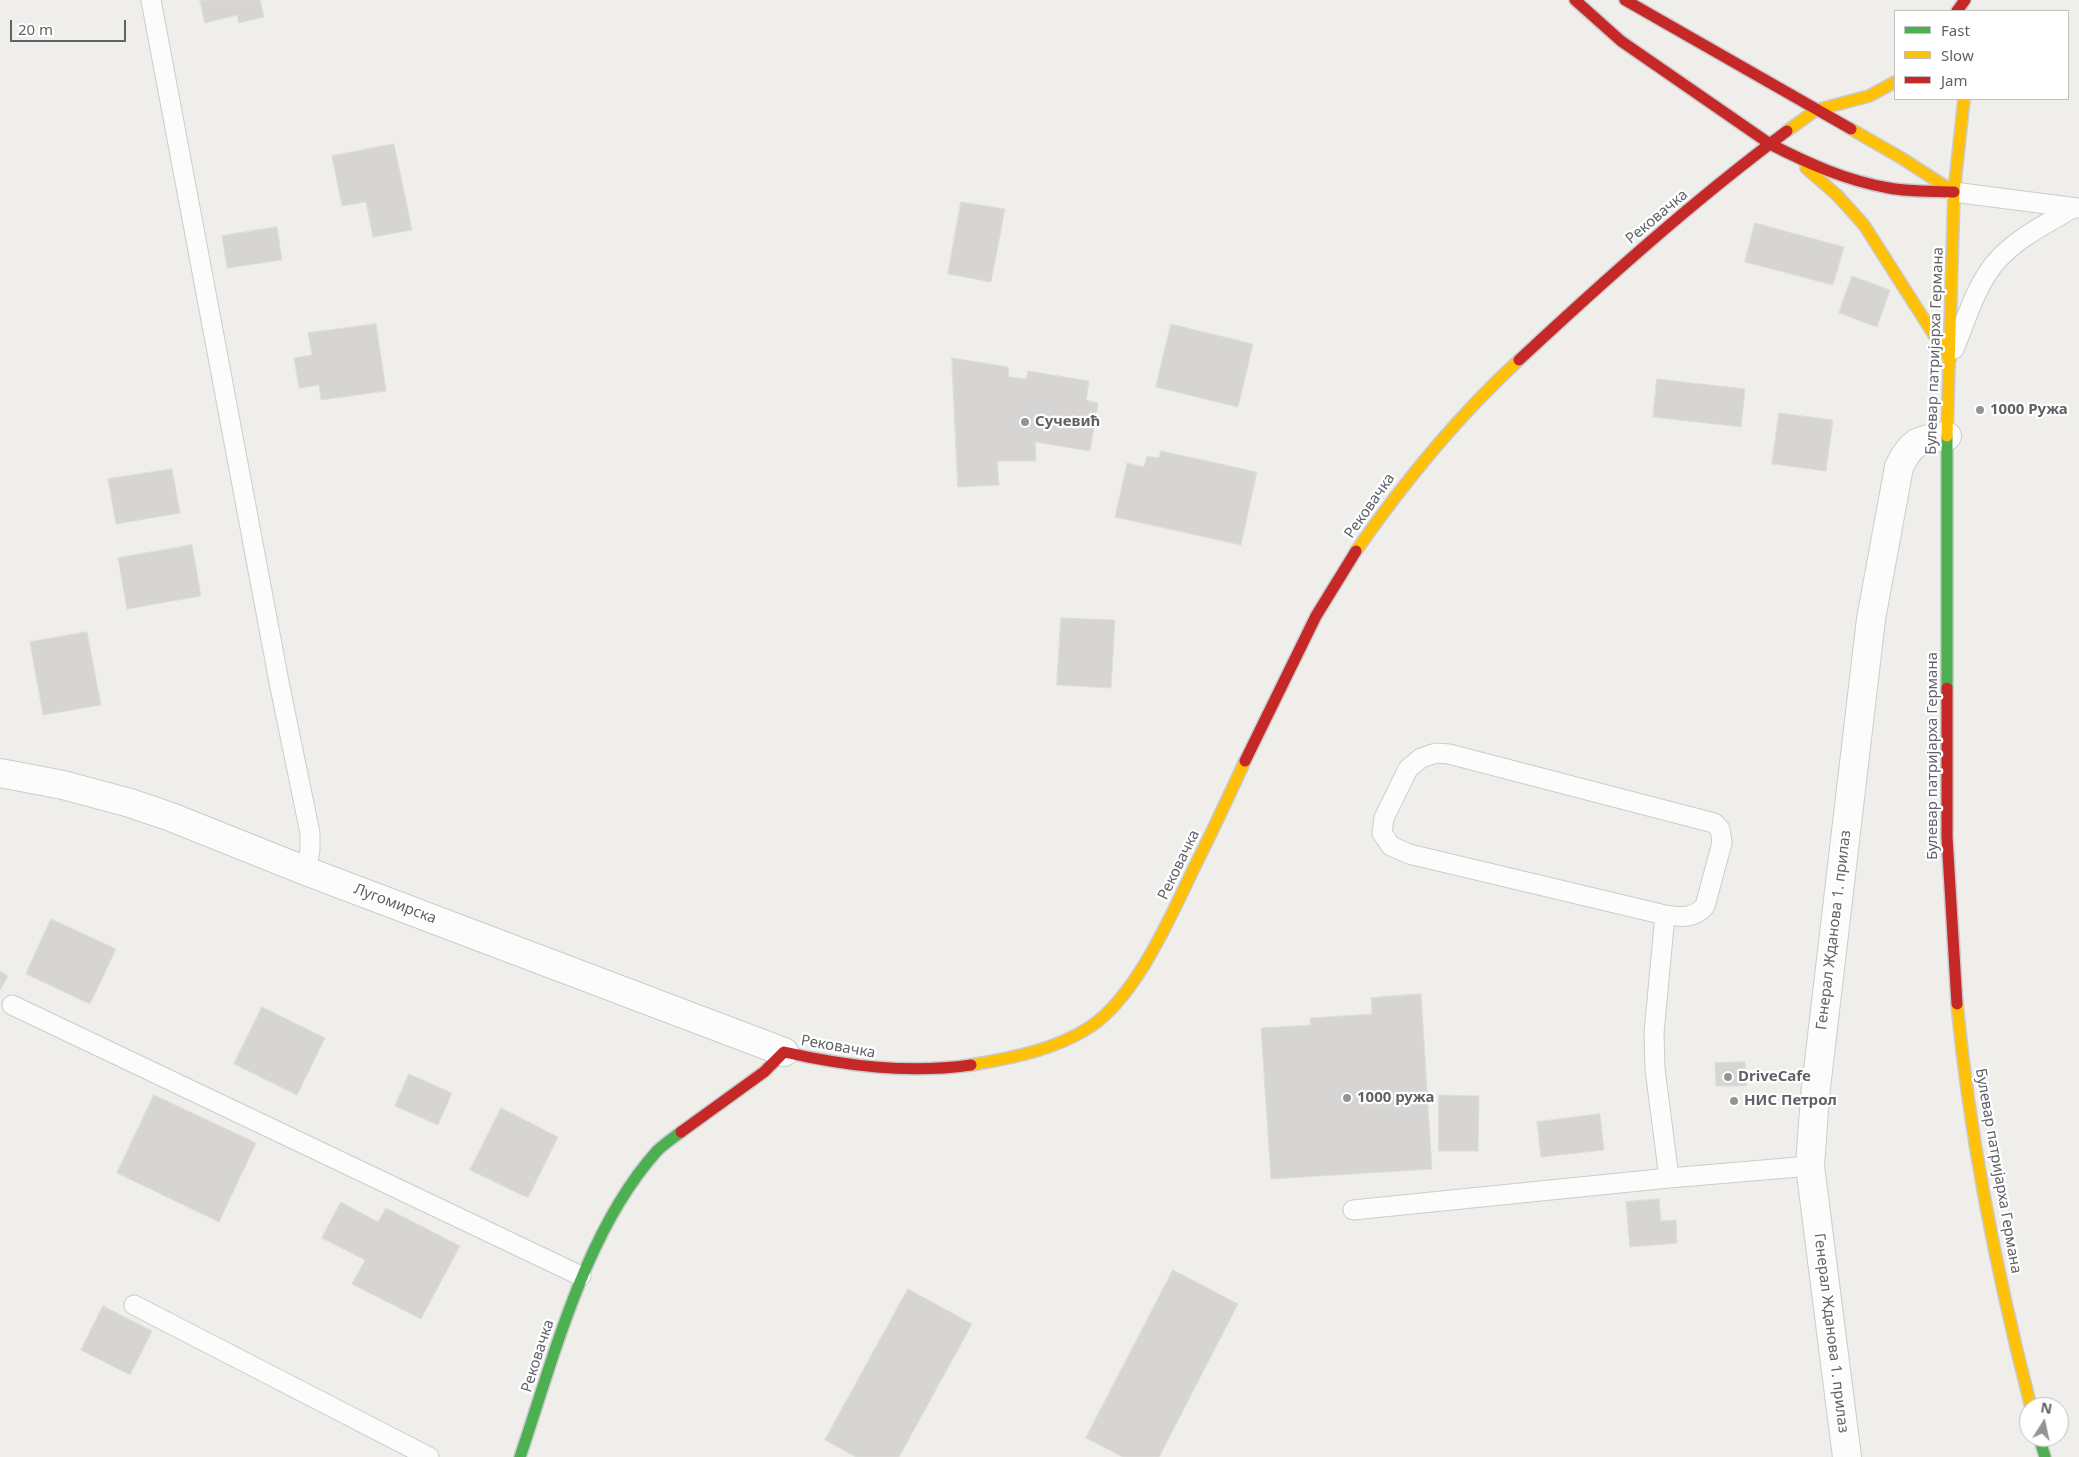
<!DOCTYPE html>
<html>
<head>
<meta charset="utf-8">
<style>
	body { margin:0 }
	#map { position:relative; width:2079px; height:1457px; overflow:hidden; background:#efeeea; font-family:"Noto Sans",sans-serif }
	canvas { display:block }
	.legend { position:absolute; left:1894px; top:10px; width:175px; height:90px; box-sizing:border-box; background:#fff; border:1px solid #bfc1c3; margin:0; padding:6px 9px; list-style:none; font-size:15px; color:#5f6368 }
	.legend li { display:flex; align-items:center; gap:10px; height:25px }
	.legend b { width:25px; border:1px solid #bfc1c3 }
	.north { position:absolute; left:2019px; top:1397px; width:50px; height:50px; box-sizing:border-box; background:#fff; border:1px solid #bfc1c3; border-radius:50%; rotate:10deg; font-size:14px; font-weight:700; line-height:20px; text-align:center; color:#5f6368 }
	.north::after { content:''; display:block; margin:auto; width:18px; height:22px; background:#919496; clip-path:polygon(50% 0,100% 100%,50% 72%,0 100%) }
	.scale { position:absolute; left:10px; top:20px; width:116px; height:22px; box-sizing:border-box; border:2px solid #5f6368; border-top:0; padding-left:6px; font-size:15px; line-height:18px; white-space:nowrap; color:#5f6368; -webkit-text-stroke:4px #fff; paint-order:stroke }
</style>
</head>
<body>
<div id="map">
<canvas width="2079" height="1457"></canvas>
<ul class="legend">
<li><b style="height:6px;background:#4caf50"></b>Fast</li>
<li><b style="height:6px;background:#ffc107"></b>Slow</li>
<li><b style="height:6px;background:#c62828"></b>Jam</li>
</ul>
<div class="north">N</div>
<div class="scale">20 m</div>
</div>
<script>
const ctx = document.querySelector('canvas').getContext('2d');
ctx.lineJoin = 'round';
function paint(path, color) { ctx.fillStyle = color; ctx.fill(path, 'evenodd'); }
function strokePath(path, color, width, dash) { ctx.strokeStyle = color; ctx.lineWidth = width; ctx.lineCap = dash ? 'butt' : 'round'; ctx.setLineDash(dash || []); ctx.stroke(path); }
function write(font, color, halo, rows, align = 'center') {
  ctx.font = font + ' "Noto Sans",sans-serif'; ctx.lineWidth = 4.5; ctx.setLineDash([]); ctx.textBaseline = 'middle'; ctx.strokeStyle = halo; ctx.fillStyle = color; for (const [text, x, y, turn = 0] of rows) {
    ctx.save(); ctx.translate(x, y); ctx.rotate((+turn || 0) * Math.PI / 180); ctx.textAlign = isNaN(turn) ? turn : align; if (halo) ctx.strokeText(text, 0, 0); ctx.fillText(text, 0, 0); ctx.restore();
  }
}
const building = new Path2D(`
	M200 0H260L264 17 239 23 237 15 205 23Z
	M394 144 412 230 373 237 366 202 342 206 332 156Z
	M961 202 1005 209 991 282 948 274Z
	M1755 223 1844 247 1833 285 1745 262Z
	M277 227 282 260 227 268 222 236Z
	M1852 276 1890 290 1877 327 1839 313Z
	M376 324 386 391 321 400 319 385 299 388 294 358 312 355 308 333Z
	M1171 324 1253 344 1238 407 1156 387Z
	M952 358 1008 367 1009 377 1026 379 1028 371 1089 381 1086 400 1098 403 1090 451 1035 442 1036 461H997L999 485 958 487Z
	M1657 379 1745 389 1741 427 1653 417Z
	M1779 413 1833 420 1826 471 1772 464Z
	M1161 451 1257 472 1241 545 1115 517 1127 463 1144 467 1147 456 1159 458Z
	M172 469 180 513 116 524 108 479Z
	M192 545 201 596 127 609 118 558Z
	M1061 618 1115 620 1111 688 1057 685Z
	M87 632 101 705 43 715 30 642Z
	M51 919 116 949 90 1004 26 974Z
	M0 971 8 976 0 990Z
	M1421 994 1432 1169 1271 1179 1261 1028 1311 1025 1310 1018 1372 1014 1371 998Z
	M262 1007 325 1038 297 1095 234 1064Z
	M1745 1062 1746 1086H1716L1715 1063Z
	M409 1074 452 1093 438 1125 395 1106Z
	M154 1095 256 1143 219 1222 117 1173Z
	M1439 1095 1479 1096 1478 1151H1439Z
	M501 1108 558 1137 528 1198 470 1170Z
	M1600 1114 1604 1150 1541 1157 1537 1122Z
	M1659 1199 1661 1221 1676 1220 1677 1243 1630 1247 1626 1202Z
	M341 1202 378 1222 386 1208 460 1246 421 1319 352 1284 365 1260 322 1238Z
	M1173 1270 1238 1304 1159 1457H1123L1086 1438Z
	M908 1289 972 1324 899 1457H856L825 1440Z
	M103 1306 152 1331 130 1375 81 1350Z`);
paint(building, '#d6d5d3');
strokePath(building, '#deddd9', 1);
const lane = new Path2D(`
	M151 0 280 687 310 833V850L306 871
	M1954 192 2077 208
	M1954 349C1966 321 1975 287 1995 263 2015 239 2046 224 2073 208
	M1436 753 1449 754 1714 823 1720 829 1722 843 1705 906C1694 919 1680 917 1665 915L1409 854 1391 846 1382 833 1384 818 1408 769 1421 758Z
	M1665 915 1654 1033 1655 1069 1669 1178
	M12 1005 581 1276
	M1353 1210 1669 1178 1810 1166
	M134 1305 429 1457`);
const street = new Path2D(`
	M0 773 63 785 130 803 171 817 306 871 784 1052
	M1847 1457 1810 1166 1815 1096 1871 619 1899 467C1912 440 1919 440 1947 436`);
const fast = new Path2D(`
	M1947 688V436
	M2039 1437 2045 1457
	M520 1457C554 1357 585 1231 657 1151 664 1144 673 1138 681 1132`);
const slow = new Path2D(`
	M1851 129 1903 159 1954 192
	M1787 131 1816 110 1869 96 1895 82
	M1806 168 1837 195 1864 225 1950 360
	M1947 436 1954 192 1964 99
	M1356 551C1404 482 1457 417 1519 360
	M1957 1004C1970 1140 1997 1275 2031 1407
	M971 1065C1011 1058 1055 1050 1090 1027 1136 996 1169 920 1193 870 1211 834 1228 798 1245 761`);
const jam = new Path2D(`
	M1575 0 1621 41 1770 144C1807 163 1847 181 1889 188 1910 192 1932 191 1954 192
	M1625 0 1851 129
	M1957 11 1965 0
	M1519 360C1605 280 1693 201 1787 131
	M1947 688V837L1957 1004
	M1245 761 1316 616 1356 551
	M681 1132 764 1072 784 1052C846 1066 908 1074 971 1065`);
strokePath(lane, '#cbcccc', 21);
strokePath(street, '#cbcccc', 30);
strokePath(fast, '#cacacb', 14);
strokePath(slow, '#cacacb', 14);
strokePath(jam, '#cacacb', 14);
strokePath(lane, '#fdfcfc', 19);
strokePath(street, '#fdfcfc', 28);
strokePath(fast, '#4caf50', 11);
strokePath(slow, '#ffc107', 11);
strokePath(jam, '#c62828', 11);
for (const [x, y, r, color] of [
	[1980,410,5,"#919496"],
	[1025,422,5,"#919496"],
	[1728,1077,5,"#919496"],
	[1347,1098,5,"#919496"],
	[1734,1101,5,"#919496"]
]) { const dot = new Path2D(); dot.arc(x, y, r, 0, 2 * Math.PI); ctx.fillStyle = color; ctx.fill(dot); strokePath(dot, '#fff', 2); }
write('15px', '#5f6368', '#fff', [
	["Рековачка",1657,217,-40],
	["Булевар патријарха Германа",1935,351,-88],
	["Рековачка",1370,506,-55],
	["Булевар патријарха Германа",1933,756,-90],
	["Рековачка",1179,865,-64],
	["Лугомирска",395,904,21],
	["Генерал Жданова 1. прилаз",1834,930,-83],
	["Рековачка",838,1047,10],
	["Булевар патријарха Германа",1998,1171,80],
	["Генерал Жданова 1. прилаз",1831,1333,83],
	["Рековачка",538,1356,-72]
]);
write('bold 15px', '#5f6368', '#fff', [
	["1000 Ружа",1990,410],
	["Сучевић",1035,422],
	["DriveCafe",1738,1077],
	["1000 ружа",1357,1098],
	["НИС Петрол",1744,1101]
], 'left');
</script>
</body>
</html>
